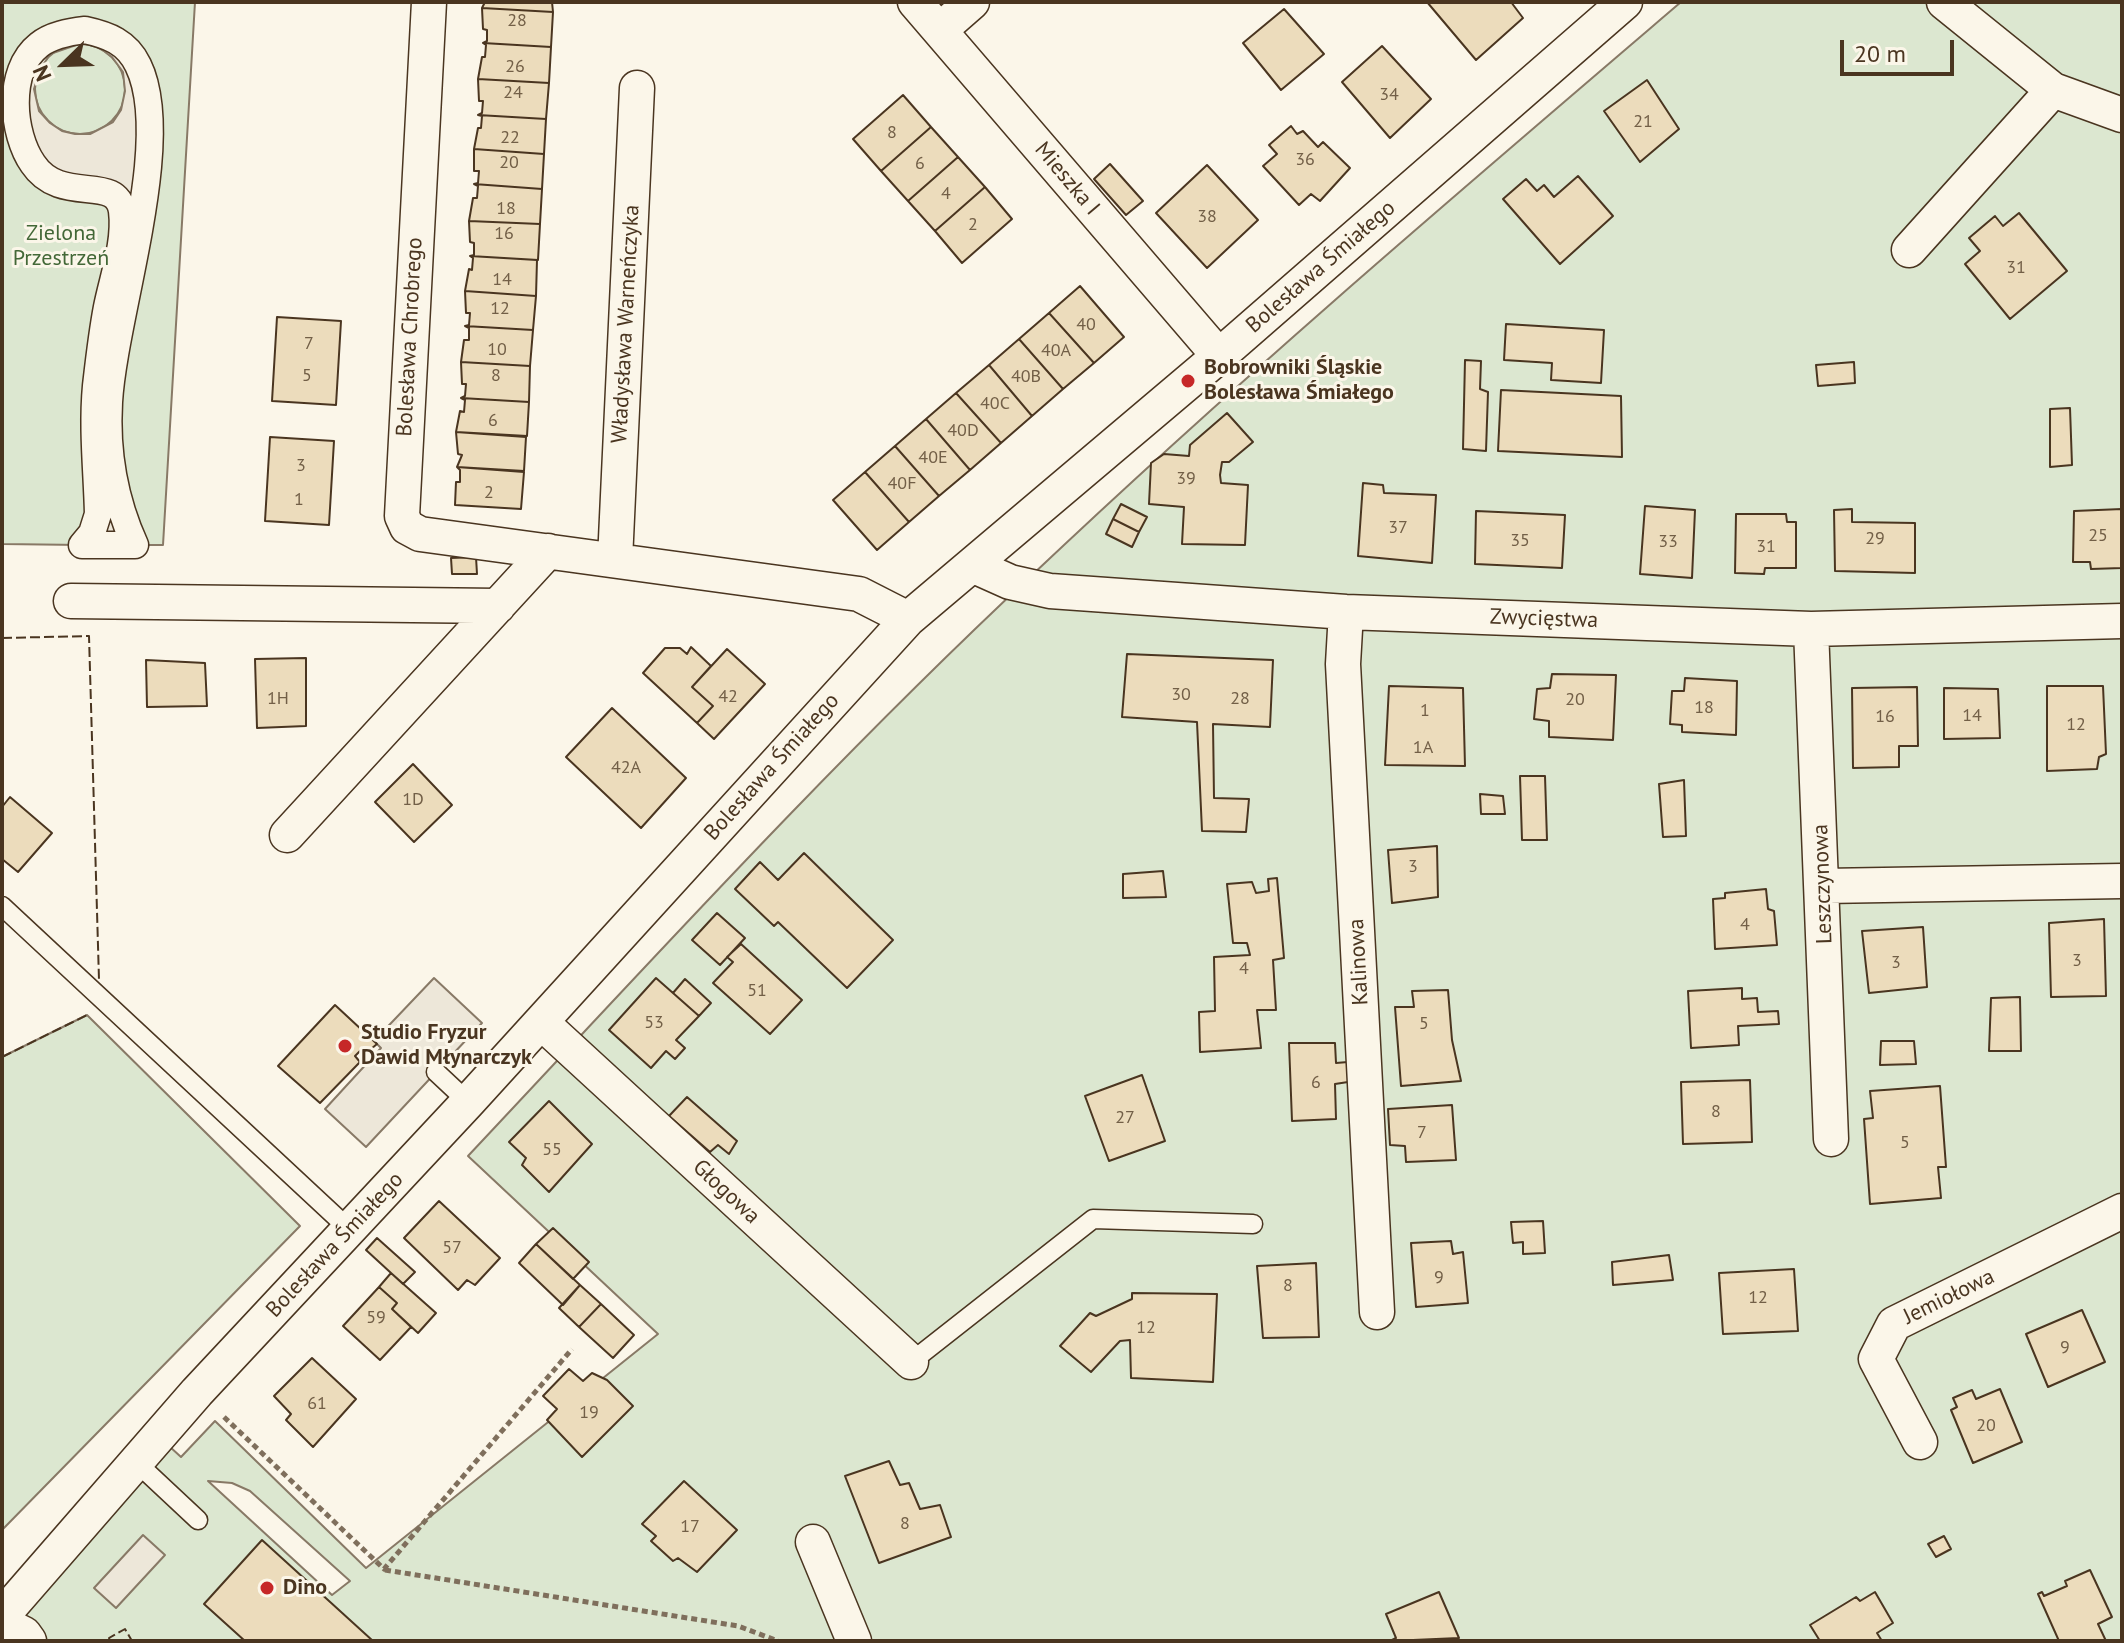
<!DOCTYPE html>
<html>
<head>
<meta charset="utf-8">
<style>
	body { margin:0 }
	#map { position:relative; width:2124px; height:1643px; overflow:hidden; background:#fbf6e9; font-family:"PT Sans",sans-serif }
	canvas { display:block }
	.frame { position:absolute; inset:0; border:4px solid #4a3520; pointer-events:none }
	.north { position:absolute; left:24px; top:24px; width:80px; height:80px; -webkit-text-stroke:6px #fbf6e9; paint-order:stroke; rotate:247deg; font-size:22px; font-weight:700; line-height:32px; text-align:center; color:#4a3520 }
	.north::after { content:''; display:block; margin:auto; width:28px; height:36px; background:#4a3520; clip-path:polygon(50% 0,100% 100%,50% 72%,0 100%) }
	.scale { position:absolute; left:1840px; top:40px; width:114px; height:36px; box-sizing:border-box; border:4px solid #4a3520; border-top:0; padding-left:10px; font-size:24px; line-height:28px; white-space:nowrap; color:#4a3520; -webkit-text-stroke:6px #fbf6e9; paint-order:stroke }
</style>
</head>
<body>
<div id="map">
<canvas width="2124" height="1643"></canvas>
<div class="frame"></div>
<div class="north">N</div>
<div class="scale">20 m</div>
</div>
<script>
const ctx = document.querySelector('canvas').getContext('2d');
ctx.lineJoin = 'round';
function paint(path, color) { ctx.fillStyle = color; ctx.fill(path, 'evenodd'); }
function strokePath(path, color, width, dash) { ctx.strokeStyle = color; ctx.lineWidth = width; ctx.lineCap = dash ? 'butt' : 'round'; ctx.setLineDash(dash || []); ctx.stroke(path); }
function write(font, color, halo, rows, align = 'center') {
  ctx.font = font + ' "PT Sans",sans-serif'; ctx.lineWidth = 6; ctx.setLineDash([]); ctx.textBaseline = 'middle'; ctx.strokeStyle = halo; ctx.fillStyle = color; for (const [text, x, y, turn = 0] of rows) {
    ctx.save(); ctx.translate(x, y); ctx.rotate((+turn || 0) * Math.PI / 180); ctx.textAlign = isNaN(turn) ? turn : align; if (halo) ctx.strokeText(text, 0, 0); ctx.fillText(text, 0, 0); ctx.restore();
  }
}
const green = new Path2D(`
	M2 2H195L163 545H135L118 505 129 52 62 34 16 92 120 203 82 545 2 544Z
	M1681 2H2122V1641H2L146 1425 181 1457 215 1421 366 1568 658 1334 468 1156C653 959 834 760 1031 576 1241 377 1461 190 1681 2ZM208 1481 232 1483 250 1491 350 1581 332 1595Z
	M35 89a45 45 0 1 1 90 0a45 45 0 1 1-90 0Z
	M87 1015 300 1226 2 1530V1057Z`);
paint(green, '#dce7d0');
strokePath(green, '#887966', 2);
const parking = new Path2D(`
	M101 34 145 91 109 403 135 545H82L122 212 32 163 20 77 32 53ZM82 43 97 46 112 57 123 72 125 91 121 110 113 122 90 134H75L62 131 50 123 39 111 34 89 40 70 50 54Z
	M434 978 482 1023 366 1147 325 1109 381 1048 374 1041Z
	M143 1535 165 1555 116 1608 94 1588Z`);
paint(parking, '#ede7d9');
strokePath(parking, '#887966', 2);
const building = new Path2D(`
	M485 2H552L553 12 482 8Z
	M1427 2H1511L1523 18 1476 60Z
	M482 8 553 12 551 47 483 43 487 41V30L483 29Z
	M1284 9 1324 54 1281 90 1243 43Z
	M483 43 551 47 549 83 478 79 482 57H485L486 45Z
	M1382 46 1431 99 1390 138 1342 82Z
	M478 79 549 83 546 119 478 115 482 113 483 101H479Z
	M1647 80 1679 129 1640 162 1604 111Z
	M903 95 931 127 881 171 853 139Z
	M478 115 546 119 544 154 474 149 478 128H481L482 116Z
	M1291 126 1297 134 1303 131 1318 147 1323 142 1350 168 1320 201 1311 194 1299 205 1263 166 1277 154 1269 145Z
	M931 127 958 157 908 201 881 171Z
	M474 149 544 154 542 189 474 184 478 183 479 171H474Z
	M958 157 985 187 935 231 908 201Z
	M1110 164 1143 201 1126 215 1094 179Z
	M1207 165 1258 220 1207 268 1156 213Z
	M1578 176 1613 216 1560 264 1503 199 1526 179 1537 191 1544 185 1554 197Z
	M474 184 542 189 540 224 469 221 473 198H477L478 186Z
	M985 187 1012 219 962 263 935 231Z
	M2019 213 2067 271 2010 319 1965 264 1980 251 1969 238 1995 216 2003 226Z
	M469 221 540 224 538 260 470 256 474 255V243L470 242Z
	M470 256 537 260 536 296 465 291 469 269 472 270 473 258Z
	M1080 286 1124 337 1094 363 1049 313Z
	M465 291 536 296 533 330 465 326 469 325 470 313H466Z
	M1049 313 1094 363 1063 389 1019 339Z
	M277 317 341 321 336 405 272 401Z
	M1506 324 1604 330 1601 383 1551 380 1552 363 1504 360Z
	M465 326 533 330 530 366 461 362 464 340H469V328Z
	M1019 339 1063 389 1032 416 989 365Z
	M1465 360 1481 361 1480 389 1488 392 1486 451 1463 449Z
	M461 362 530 366 529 402 461 398 465 396 466 384H462Z
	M1854 362 1855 383 1818 386 1816 365Z
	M989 365 1032 416 1001 443 956 393Z
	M1501 390 1621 396 1622 457 1498 451Z
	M956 393 1001 443 970 470 926 419Z
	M461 398 529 402 527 436 456 432 460 411 464 412 465 400Z
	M2070 408 2072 465 2050 467V409Z
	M1227 413 1253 442 1229 462H1222L1220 475 1221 483 1248 485 1245 545 1182 544 1184 507 1149 504 1151 463 1164 454 1189 456 1190 445Z
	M926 419 970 470 939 496 895 446Z
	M456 432 526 437 524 471 457 467 462 455 458 454Z
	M270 437 334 441 329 525 265 521Z
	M895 446 939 496 909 522 865 472Z
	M457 467 524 472 521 509 455 505 456 482H460V470Z
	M865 472 909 522 877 550 833 500Z
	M1363 483 1383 485 1384 493 1436 495 1432 563 1358 556Z
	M1121 504 1147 517 1139 532 1113 519Z
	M1645 506 1695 510 1692 578 1640 574Z
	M1852 509V522L1915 523V573L1835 571 1834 510Z
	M2122 509V568L2091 569 2090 562H2073L2074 511Z
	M1476 511 1565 515 1562 568 1475 564Z
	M1736 514H1786L1787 522H1796V568H1765L1764 574 1735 573Z
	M1113 519 1139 532 1132 547 1106 534Z
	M476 557 477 574H452L451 558Z
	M691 647 711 666 692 687 713 706 697 723 643 673 665 648H680L687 654Z
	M727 649 765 684 714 739 697 723 713 706 692 687Z
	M1127 654 1273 660 1270 727 1213 724 1214 798 1249 799 1246 832 1202 831 1197 722 1122 717Z
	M306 658V726L257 728 255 659Z
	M146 660 205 663 207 706 147 707Z
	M1552 674 1616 675 1613 740 1549 737V721L1534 719 1537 689 1550 688Z
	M1685 678 1737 681 1736 735 1682 732V725L1670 724 1672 691H1684Z
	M1389 686 1463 688 1465 766 1385 765Z
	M2047 686H2103L2106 754 2099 757 2097 769 2047 771Z
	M1917 687 1918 746H1899V767L1853 768 1852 688Z
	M1944 688 1998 689 2000 738 1944 739Z
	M612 708 686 778 641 828 566 757Z
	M413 764 452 805 414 842 375 802Z
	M1520 776H1545L1547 840H1522Z
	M1684 780 1686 836 1663 837 1659 784Z
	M1480 794 1503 796 1505 814H1481Z
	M10 797 52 833 18 872 2 859V807Z
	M1437 846 1438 897 1392 903 1388 850Z
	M804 853 893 940 847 988 778 922 774 926 735 889 760 862 778 880Z
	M1163 871 1166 897 1123 898V874Z
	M1277 878 1284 958 1273 960 1276 1010H1257L1261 1048 1200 1052 1199 1012 1215 1011 1214 957 1250 955 1247 943H1233L1227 884 1252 882 1256 893 1269 891 1268 879Z
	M1766 889 1768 909 1774 911 1777 945 1715 949 1713 899 1725 898V893Z
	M717 913 745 938 720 965 692 940Z
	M2104 919 2106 996 2051 997 2049 923Z
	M1923 927 1927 987 1869 993 1862 931Z
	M741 944 802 1000 770 1034 713 983 733 962 727 957Z
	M656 978 699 1016 676 1040 685 1048 675 1059 666 1051 651 1068 609 1030Z
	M685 979 711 1003 699 1016 673 993Z
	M1742 988V999L1757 998 1758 1012 1778 1011 1779 1024 1738 1026 1739 1045 1691 1048 1688 991Z
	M1448 990 1452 1040 1461 1081 1401 1086 1395 1007H1414L1412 991Z
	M2020 997 2021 1051H1989L1991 998Z
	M335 1005 377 1044 365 1054 361 1050 355 1056 360 1062 320 1103 278 1066Z
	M1881 1041H1914L1916 1064 1880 1065Z
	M1289 1043H1335L1336 1063 1348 1062V1082L1335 1084 1336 1119 1292 1121Z
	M1142 1075 1165 1141 1109 1161 1085 1096Z
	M1750 1080 1752 1142 1683 1144 1681 1082Z
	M1940 1086 1946 1167H1938L1941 1198 1870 1204 1864 1119 1873 1118 1870 1091Z
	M687 1097 737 1141 729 1154 718 1145 710 1152 669 1116Z
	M549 1101 592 1144 549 1192 522 1165 526 1158 509 1142Z
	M1452 1105 1456 1160 1406 1162 1405 1146 1390 1145 1388 1109Z
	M439 1201 500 1258 475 1285 467 1280 458 1290 404 1238Z
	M1543 1221 1545 1253 1523 1254V1242L1513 1243 1511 1222Z
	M553 1228 589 1262 573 1279 536 1244Z
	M377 1238 415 1272 403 1284 366 1250Z
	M1451 1241 1453 1254 1463 1252 1468 1303 1416 1307 1411 1243Z
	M536 1244 580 1285 563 1305 519 1263Z
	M1669 1255 1673 1280 1613 1285 1612 1262Z
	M1316 1263 1319 1337 1263 1338 1257 1266Z
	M1794 1269 1798 1331 1723 1334 1719 1273Z
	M391 1273 436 1313 418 1333 392 1309 397 1303 379 1287Z
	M580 1285 601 1304 579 1327 559 1308Z
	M379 1287 397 1303 392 1309 411 1327 380 1360 343 1326Z
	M1132 1293 1217 1294 1213 1382 1131 1378 1130 1340 1120 1341 1091 1372 1060 1346 1090 1313 1096 1316 1132 1299Z
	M601 1304 634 1335 613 1358 579 1327Z
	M2082 1310 2105 1362 2048 1387 2026 1334Z
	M312 1358 356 1399 313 1447 286 1420 291 1414 274 1396Z
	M569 1369 583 1381 592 1373 607 1380 633 1406 582 1457 547 1420 557 1409 543 1396Z
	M2000 1389 2022 1442 1973 1463 1951 1410 1957 1407 1953 1398 1972 1390 1976 1399Z
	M889 1461 900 1485 909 1483 920 1509 940 1505 951 1537 879 1563 845 1476Z
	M684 1481 737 1530 697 1572 678 1558 673 1561 651 1541 656 1536 642 1524Z
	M1944 1536 1951 1549 1936 1557 1928 1544Z
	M262 1540 373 1641H245L204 1604Z
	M2090 1570 2112 1617 2098 1624 2106 1641H2059L2038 1594 2042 1592 2044 1596 2067 1586 2065 1581Z
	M1439 1592 1459 1638 1390 1641 1396 1638 1386 1614Z
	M1875 1592 1893 1623 1877 1633 1882 1641H1820L1810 1625 1856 1597 1860 1601Z`);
paint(building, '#ecdcbc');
strokePath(building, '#4a3520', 2);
const service = new Path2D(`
	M2 906 350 1230
	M436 1072 468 1102
	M911 1362 1093 1219 1253 1224
	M136 1462 198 1520`);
const pedestrian = new Path2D(`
	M85 30C108 35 127 42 138 65 175 140 114 315 109 402 106 453 114 499 135 545H82L92 533 98 514C97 472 92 429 96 386 99 360 102 333 107 307 113 277 126 242 122 211 117 173 61 206 33 164 12 134 6 71 39 45 51 35 69 32 85 30Z`);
const minor = new Path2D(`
	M429 2 402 516 407 527 420 534 859 594 908 619
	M915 2 1219 356
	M1944 2 2053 90 2122 115
	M940 30 972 2
	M1909 250 2053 90
	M615 560 637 88
	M972 565 1010 582 1050 591 1346 612 1811 629 2122 621
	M71 601 498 606
	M1346 612 1343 664 1377 1312
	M1811 629 1831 1139
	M287 835 548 551
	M1824 886 2122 881
	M541 1022 911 1362
	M1920 1442 1876 1359 1894 1324 2122 1211
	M813 1542 854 1641
	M2 1616 197 1392 468 1102 908 619 1219 356 1625 2
	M2 1623 24 1634 29 1641`);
strokePath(service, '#4a3520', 21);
strokePath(pedestrian, '#4a3520', 29);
strokePath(minor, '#4a3520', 37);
strokePath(new Path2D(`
	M224 1417 384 1569 572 1349
	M385 1570 738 1626 778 1641`), '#7f6f5c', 5, [6, 4]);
strokePath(service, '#fbf6e9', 18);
strokePath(pedestrian, '#fbf6e9', 26);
strokePath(minor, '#fbf6e9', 34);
strokePath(new Path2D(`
	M2 638 89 636 99 980
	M2 1057 87 1015
	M110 1641 109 1638 125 1629 132 1641`), '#4a3520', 2, [10, 4]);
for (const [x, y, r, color] of [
	[1188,381,8,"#c62828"],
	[345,1046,8,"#c62828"],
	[267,1588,8,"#c62828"]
]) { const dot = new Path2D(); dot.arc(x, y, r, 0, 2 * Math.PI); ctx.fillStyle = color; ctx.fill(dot); strokePath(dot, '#fbf6e9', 3); }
write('18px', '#725f47', null, [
	["28",517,21],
	["26",515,67],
	["24",513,93],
	["34",1389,95],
	["21",1643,122],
	["8",892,133],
	["22",510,138],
	["36",1305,160],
	["20",509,163],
	["6",920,164],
	["4",946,194],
	["18",506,209],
	["38",1207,217],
	["2",973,225],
	["16",504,234],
	["31",2016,268],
	["14",502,280],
	["12",500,309],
	["40",1086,325],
	["7",309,344],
	["10",497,350],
	["40A",1056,351],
	["5",307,376],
	["8",496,376],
	["40B",1026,377],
	["40C",995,404],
	["6",493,421],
	["40D",963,431],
	["40E",933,458],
	["3",301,466],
	["39",1186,479],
	["40F",902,484],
	["2",489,493],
	["1",299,500],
	["37",1398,528],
	["25",2098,536],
	["29",1875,539],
	["35",1520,541],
	["33",1668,542],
	["31",1766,547],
	["30",1181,695],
	["42",728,697],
	["1H",278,699],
	["28",1240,699],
	["20",1575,700],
	["18",1704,708],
	["1",1425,711],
	["14",1972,716],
	["16",1885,717],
	["12",2076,725],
	["1A",1423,748],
	["42A",626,768],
	["1D",413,800],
	["3",1413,867],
	["4",1745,925],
	["3",2077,961],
	["3",1896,963],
	["4",1244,969],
	["51",757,991],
	["53",654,1023],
	["5",1424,1024],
	["6",1316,1083],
	["8",1716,1112],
	["27",1125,1118],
	["7",1422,1133],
	["5",1905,1143],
	["55",552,1150],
	["57",452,1248],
	["9",1439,1278],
	["8",1288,1286],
	["12",1758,1298],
	["59",376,1318],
	["12",1146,1328],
	["9",2065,1348],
	["61",317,1404],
	["19",589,1413],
	["20",1986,1426],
	["8",905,1524],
	["17",690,1527]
]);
write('22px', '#4a3520', '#fbf6e9', [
	["Mieszka I",1067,179,50],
	["Bolesława Śmiałego",1321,267,-41],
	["Władysława Warneńczyka",626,324,-87],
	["Bolesława Chrobrego",410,337,-87],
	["Zwycięstwa",1544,619,2],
	["Bolesława Śmiałego",772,767,-48],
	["Leszczynowa",1823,884,-92],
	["Kalinowa",1359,962,-93],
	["Głogowa",726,1192,43],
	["Bolesława Śmiałego",335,1245,-47],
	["Jemiołowa",1949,1297,-26]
]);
write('22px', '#436837', '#fbf6e9', [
	["Zielona",61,234],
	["Przestrzeń",61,259]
]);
write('bold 22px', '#4a3520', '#fbf6e9', [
	["Bobrowniki Śląskie",1204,368],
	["Bolesława Śmiałego",1204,393],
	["Studio Fryzur",361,1033],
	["Dawid Młynarczyk",361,1058],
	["Dino",283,1588]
], 'left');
</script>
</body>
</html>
